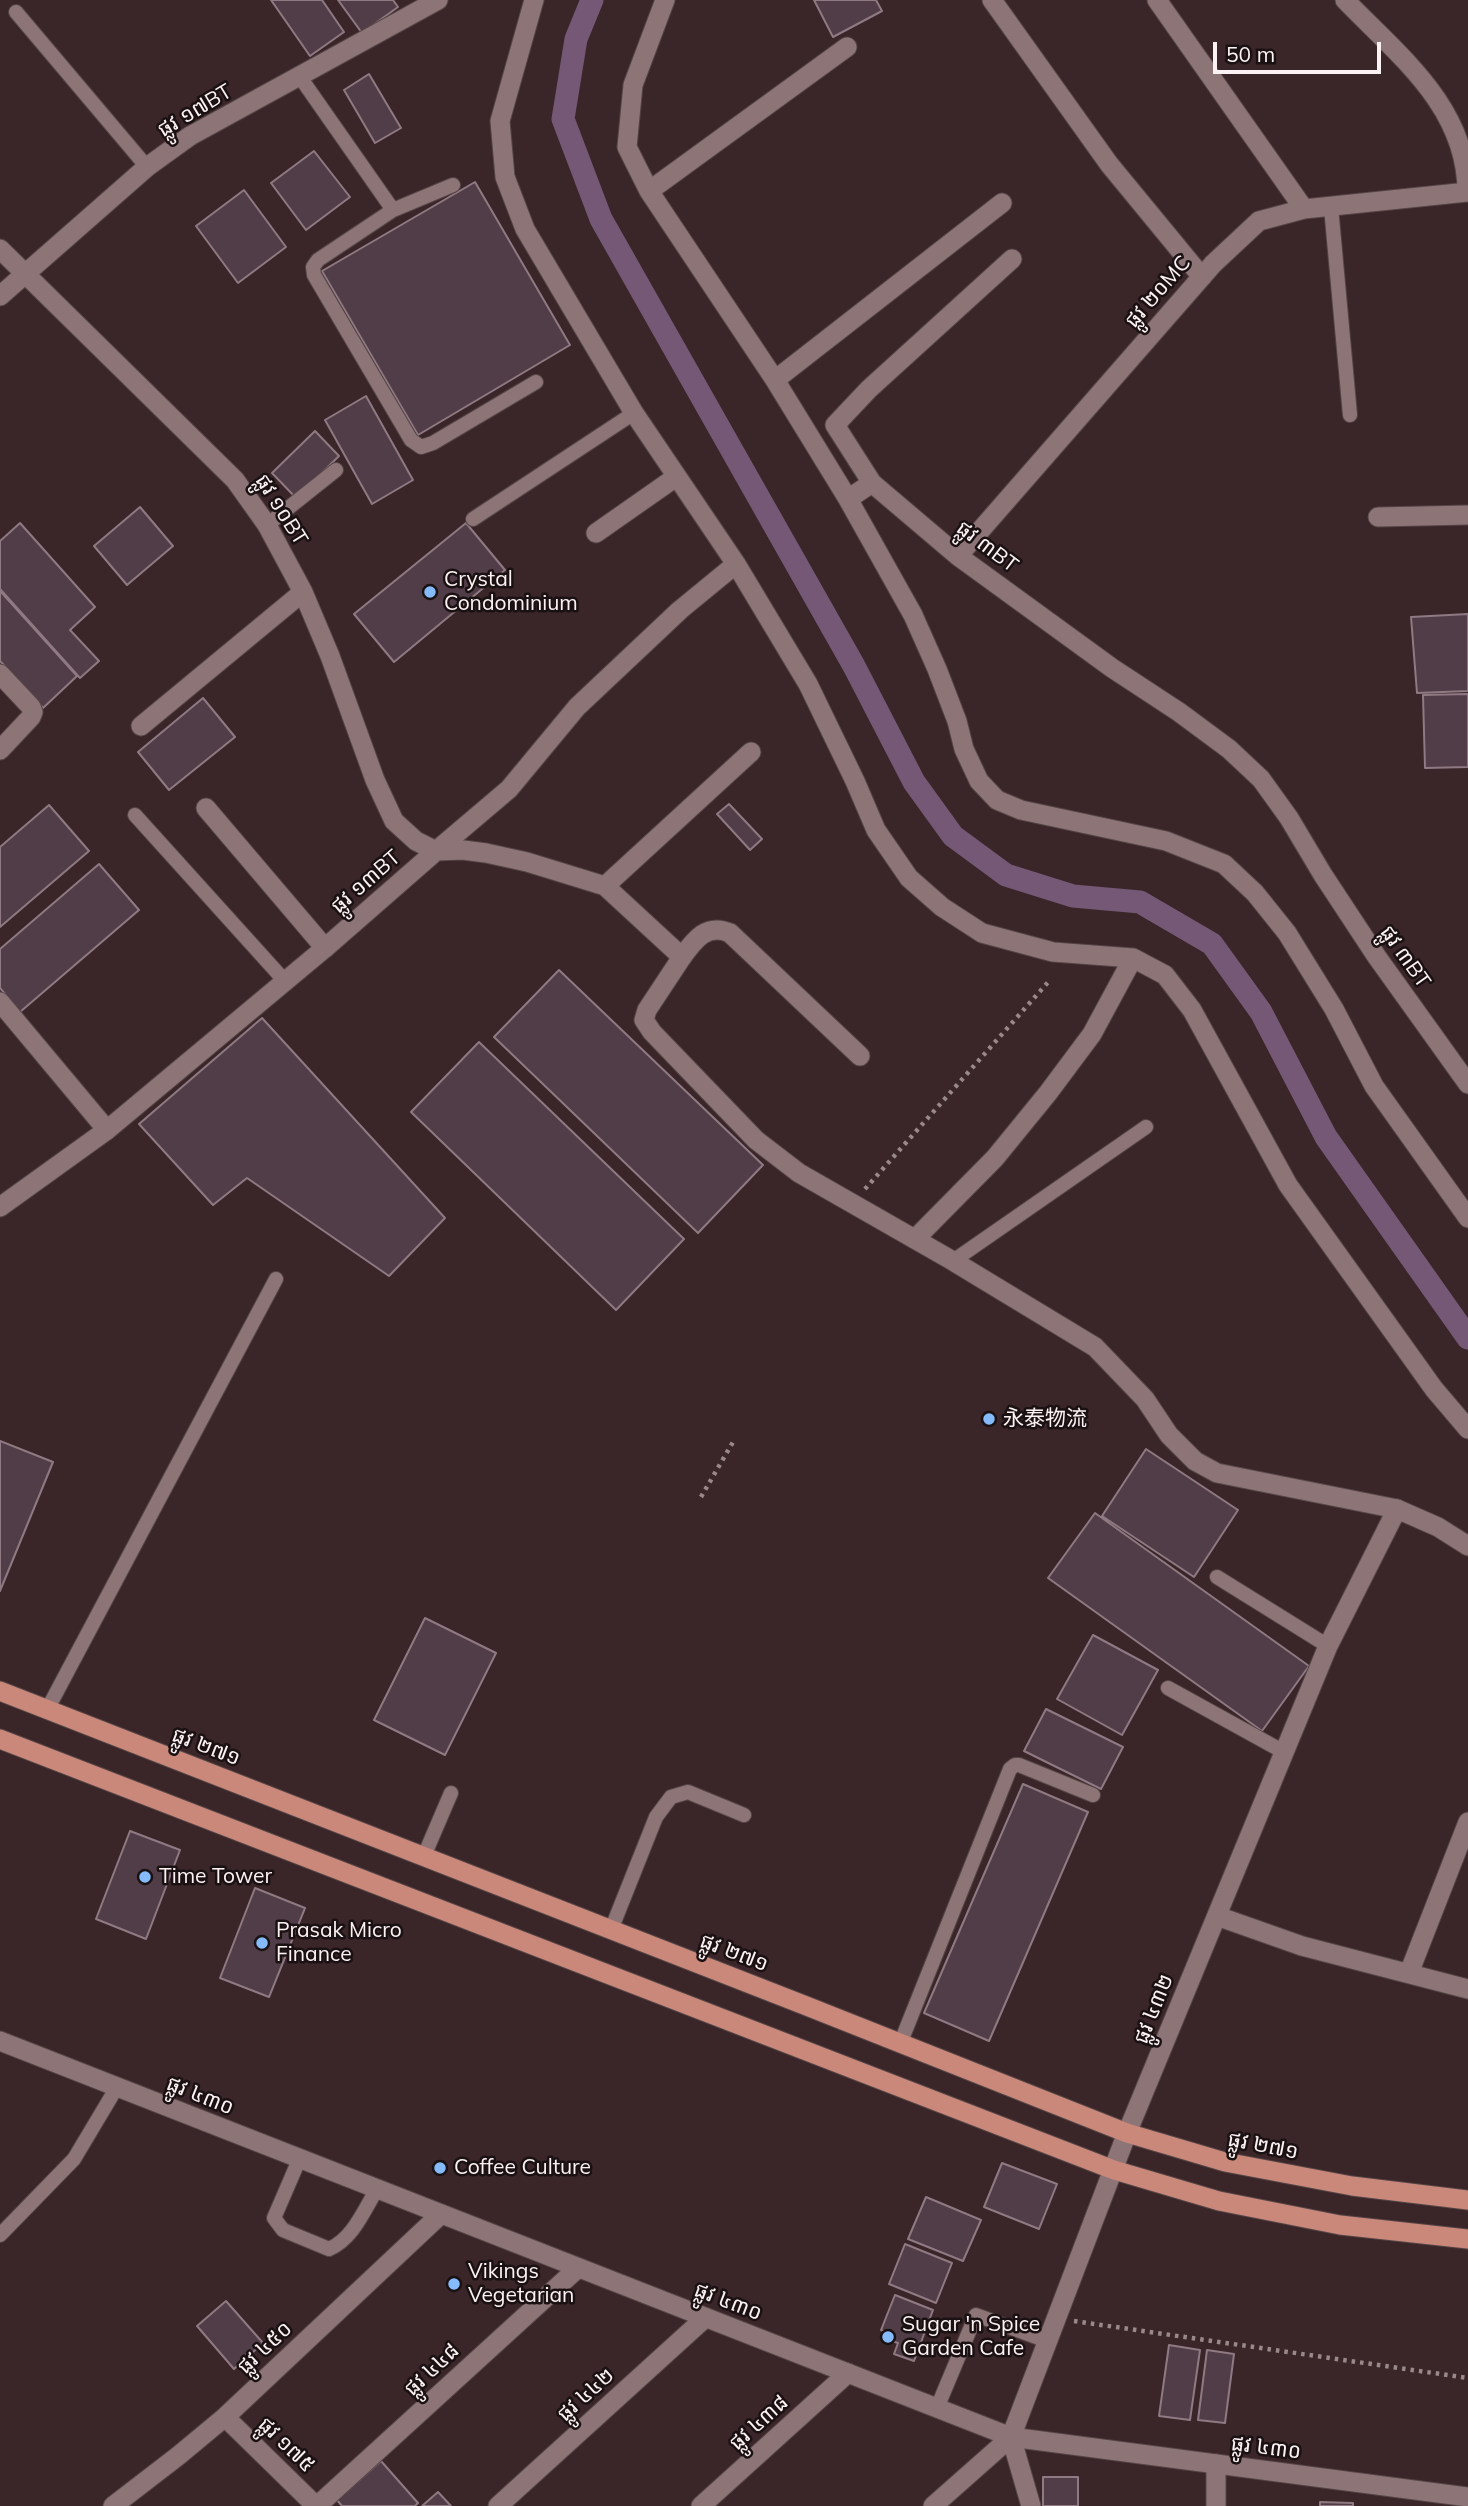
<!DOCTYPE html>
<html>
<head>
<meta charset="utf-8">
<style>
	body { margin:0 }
	#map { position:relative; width:1468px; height:2506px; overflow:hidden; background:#3a2528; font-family:Mulish,sans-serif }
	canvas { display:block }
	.scale { position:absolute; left:1213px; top:42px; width:168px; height:32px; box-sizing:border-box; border:4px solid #fdf2f3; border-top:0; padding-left:9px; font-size:21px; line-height:24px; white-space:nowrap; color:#fdf2f3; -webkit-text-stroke:5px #1a1112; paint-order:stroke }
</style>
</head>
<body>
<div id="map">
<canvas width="1468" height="2506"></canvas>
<div class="scale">50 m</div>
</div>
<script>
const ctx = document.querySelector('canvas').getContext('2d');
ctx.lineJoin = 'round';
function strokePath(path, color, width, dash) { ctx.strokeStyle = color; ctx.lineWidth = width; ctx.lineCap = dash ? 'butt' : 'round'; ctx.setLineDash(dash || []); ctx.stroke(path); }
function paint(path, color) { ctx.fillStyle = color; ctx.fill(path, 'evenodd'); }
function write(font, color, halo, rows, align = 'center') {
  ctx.font = font + ' Mulish,"Noto Sans SC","Noto Sans Khmer",sans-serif'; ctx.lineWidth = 5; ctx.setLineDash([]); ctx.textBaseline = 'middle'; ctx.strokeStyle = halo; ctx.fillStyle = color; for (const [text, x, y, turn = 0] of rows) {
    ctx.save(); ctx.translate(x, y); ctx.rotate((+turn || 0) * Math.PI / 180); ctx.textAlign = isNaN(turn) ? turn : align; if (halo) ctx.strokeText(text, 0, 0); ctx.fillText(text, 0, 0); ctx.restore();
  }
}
strokePath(new Path2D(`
	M592 0 576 39 563 119 601 219 854 666 914 782 953 836 1006 875 1073 896 1140 902 1212 944 1261 1012 1326 1137 1468 1338`), '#745875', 23);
const building = new Path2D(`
	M271 0H322L344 32 310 56Z
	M338 0H393L398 7 362 33Z
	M814 0H876L882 11 833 37Z
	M369 74 401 128 375 143 344 90Z
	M314 151 350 197 306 230 271 183Z
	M475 182 570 345 418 435 322 271Z
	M244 190 286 247 238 283 196 226Z
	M366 396 413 480 372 504 325 420Z
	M315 431 339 456 296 498 272 473Z
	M140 507 173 546 127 585 94 546Z
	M20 523 95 607 70 630 99 661 80 678 0 589V541Z
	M466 523 505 570 394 662 354 614Z
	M0 591 77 676 43 708 0 661Z
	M1468 614V691L1417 693 1411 617Z
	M1468 694V767L1425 768 1423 695Z
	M203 698 235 737 169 790 138 752Z
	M729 804 762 839 750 850 717 814Z
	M49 805 89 851 0 927V847Z
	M99 864 139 910 20 1012 0 988V949Z
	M559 970 763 1165 698 1233 494 1037Z
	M262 1018 445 1218 389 1276 247 1178 213 1205 139 1124Z
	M479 1042 684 1239 616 1310 411 1112Z
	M0 1441 53 1462 0 1591Z
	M1146 1449 1238 1510 1194 1577 1102 1516Z
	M1095 1513 1309 1666 1262 1731 1048 1578Z
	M425 1618 496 1653 445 1755 374 1720Z
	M1093 1635 1158 1670 1122 1735 1057 1699Z
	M1046 1709 1123 1747 1101 1789 1024 1751Z
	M1023 1784 1088 1812 989 2041 924 2013Z
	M130 1831 180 1850 146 1939 96 1919Z
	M255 1888 305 1908 269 1997 220 1978Z
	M1002 2163 1057 2184 1039 2229 984 2207Z
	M926 2197 981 2220 963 2261 908 2239Z
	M905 2244 952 2263 936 2303 889 2284Z
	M895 2295 933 2310 914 2361 894 2354 898 2343 889 2340 891 2334 881 2330Z
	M226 2301 263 2343 234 2369 197 2326Z
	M1169 2345 1200 2350 1190 2420 1159 2416Z
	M1207 2350 1234 2354 1225 2423 1198 2420Z
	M381 2461 418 2503 415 2506H342L337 2500Z
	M1043 2477H1078V2506H1043Z
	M438 2492 451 2506H422Z
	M1320 2502 1353 2503V2506H1320Z`);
paint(building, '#513d47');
strokePath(building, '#8f7983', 2);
const service = new Path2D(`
	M16 12 147 167
	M300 77 393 210
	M453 185 393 210 318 260 313 267 314 275 411 440 421 447 433 443 536 382
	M1331 207 1350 415
	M473 519 634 413
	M267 525 336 470
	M135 815 284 980
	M953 1261 1146 1127
	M1217 1577 1328 1646
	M1168 1688 1284 1752
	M47 1710 276 1279
	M424 1856 451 1793
	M611 1930 656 1817 671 1797 688 1792 744 1815
	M900 2044 1010 1769 1015 1765H1019L1093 1795
	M299 2160 274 2218 283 2230 329 2249C353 2239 364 2210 377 2189
	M0 2235 74 2159 117 2087
	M937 2408 976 2315 1047 2341`);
const minor = new Path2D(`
	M534 0 500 121 505 177 525 229 634 413 736 564 808 684 855 781 876 830 909 878 942 907 982 933 1053 952 1133 958 1165 975 1192 1010 1288 1185 1434 1389 1468 1429
	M665 0 633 85 627 147 649 191 775 380 848 499 913 615 937 669 957 721 964 749 979 781 997 800 1021 810 1166 841 1224 864 1255 893 1287 933 1334 1009 1374 1086 1468 1218
	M992 0 1109 164 1202 277
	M1157 0 1304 209
	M1345 0C1399 56 1467 107 1467 192
	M649 191 847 47
	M0 249 235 480 267 525 303 592 330 656 375 780 394 821 416 841 436 851 509 789 577 707 680 610 736 564
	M0 296 147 167 190 136 438 0
	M775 380 1002 203
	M872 483 835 425 869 389 1012 259
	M848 499 872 483 958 556 1112 668 1179 712 1229 749 1261 779 1289 818 1323 875 1377 957 1468 1084
	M1378 517 1468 515
	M596 533 676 477
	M958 556 1213 264 1259 221 1304 209 1468 192
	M0 674 31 707 33 712 31 717 0 750
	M141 726 303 592
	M206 808 325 948
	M605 886 751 752
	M682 957C695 939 707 923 730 933L860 1056
	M0 1002 107 1130
	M915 1239 995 1158 1048 1093 1092 1034 1133 958
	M1397 1509 1438 1527 1468 1546
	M1217 1916 1302 1946 1468 1989
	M1409 1973 1468 1822
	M225 2417 316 2506
	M113 2506 178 2456 225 2417 441 2214
	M317 2506 578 2268
	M498 2506 705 2318
	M701 2506 848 2373
	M1216 2506V2464`);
const tertiary = new Path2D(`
	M0 1207 107 1130 325 948 436 851 463 850 486 853 527 862 605 886 682 957 647 1010 644 1020 652 1032 756 1140 799 1173 953 1261 1095 1347 1145 1399 1169 1435 1195 1461 1217 1473 1397 1509 1328 1646 1127 2133 1011 2437 933 2506
	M0 2041 1011 2437 1468 2497
	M1011 2437 1031 2506`);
const primary = new Path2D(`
	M0 1691 804 2005 1127 2133 1225 2162 1352 2186 1468 2200
	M0 1739 1114 2170 1219 2201 1340 2225 1468 2239`);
strokePath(service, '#554546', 16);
strokePath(minor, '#554546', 21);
strokePath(tertiary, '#554546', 21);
strokePath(primary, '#554546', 21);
strokePath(new Path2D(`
	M865 1189 1050 980
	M701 1497 733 1442
	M1074 2321 1468 2378`), '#99898b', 4.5, [3.5, 5]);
strokePath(service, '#8d7577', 14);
strokePath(minor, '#8d7577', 19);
strokePath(tertiary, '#8d7577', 19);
strokePath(primary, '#ca887a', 19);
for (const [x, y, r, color] of [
	[430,592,7,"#86bbfb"],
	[989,1419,7,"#86bbfb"],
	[145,1877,7,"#86bbfb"],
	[262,1943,7,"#86bbfb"],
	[440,2168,7,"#86bbfb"],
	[454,2284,7,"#86bbfb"],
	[888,2337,7,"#86bbfb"]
]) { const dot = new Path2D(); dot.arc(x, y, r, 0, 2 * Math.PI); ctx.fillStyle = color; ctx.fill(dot); strokePath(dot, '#1a1112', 2.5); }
write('21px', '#fdf2f3', '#1a1112', [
	["ផ្លូវ ១៧BT",195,111,-31],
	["ផ្លូវ ២០MC",1158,292,-49],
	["ផ្លូវ ១០BT",281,510,58],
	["ផ្លូវ ៣BT",987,547,37],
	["ផ្លូវ ១៣BT",366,882,-41],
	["ផ្លូវ ៣BT",1405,957,55],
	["ផ្លូវ ២៧១",206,1747,21],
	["ផ្លូវ ២៧១",734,1953,21],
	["ផ្លូវ ៤៣២",1154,2009,-68],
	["ផ្លូវ ៤៣០",200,2096,22],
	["ផ្លូវ ២៧១",1263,2146,11],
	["ផ្លូវ ៤៣០",728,2302,21],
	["ផ្លូវ ៤៥០",265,2348,-43],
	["ផ្លូវ ៤៤៨",432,2370,-43],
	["ផ្លូវ ៤៤២",586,2395,-42],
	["ផ្លូវ ៤៣៨",759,2423,-42],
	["ផ្លូវ ១៧៥",286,2445,44],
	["ផ្លូវ ៤៣០",1266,2448,7]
]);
write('21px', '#fdf2f3', '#1a1112', [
	["Crystal",444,580],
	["Condominium",444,604],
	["永泰物流",1003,1419],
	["Time Tower",159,1877],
	["Prasak Micro",276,1931],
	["Finance",276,1955],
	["Coffee Culture",454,2168],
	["Vikings",468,2272],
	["Vegetarian",468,2296],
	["Sugar 'n Spice",902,2325],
	["Garden Cafe",902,2349]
], 'left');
</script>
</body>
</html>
